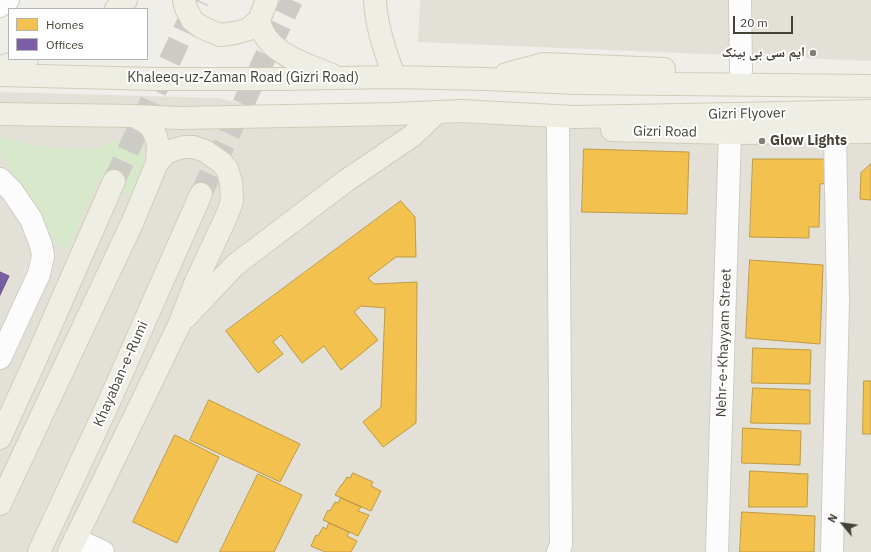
<!DOCTYPE html>
<html>
<head>
<meta charset="utf-8">
<style>
	body { margin:0 }
	#map { position:relative; width:871px; height:552px; overflow:hidden; background:#efeee9; font-family:"IBM Plex Sans",sans-serif }
	canvas { display:block }
	.legend { position:absolute; left:8px; top:8px; width:140px; height:52px; box-sizing:border-box; background:#fff; border:1px solid #b4b3af; margin:0; padding:5px 7px; list-style:none; font-size:12px; color:#444136 }
	.legend li { display:flex; align-items:center; gap:8px; height:20px }
	.legend b { width:20px; border:1px solid #b4b3af }
	.north { position:absolute; left:823px; top:504px; width:40px; height:40px; -webkit-text-stroke:3px #fff; paint-order:stroke; rotate:299deg; font-size:11px; font-weight:700; line-height:16px; text-align:center; color:#444136 }
	.north::after { content:''; display:block; margin:auto; width:14px; height:18px; background:#444136; clip-path:polygon(50% 0,100% 100%,50% 72%,0 100%) }
	.scale { position:absolute; left:733px; top:16px; width:60px; height:18px; box-sizing:border-box; border:2px solid #444136; border-top:0; padding-left:5px; font-size:12px; line-height:14px; white-space:nowrap; color:#444136; -webkit-text-stroke:3px #fff; paint-order:stroke }
</style>
</head>
<body>
<div id="map">
<canvas width="871" height="552"></canvas>
<ul class="legend">
<li><b style="height:11px;background:#f2c14e"></b>Homes</li>
<li><b style="height:11px;background:#7b5ea7"></b>Offices</li>
</ul>
<div class="north">N</div>
<div class="scale">20 m</div>
</div>
<script>
const ctx = document.querySelector('canvas').getContext('2d');
ctx.lineJoin = 'round';
function paint(path, color) { ctx.fillStyle = color; ctx.fill(path, 'evenodd'); }
function strokePath(path, color, width, dash) { ctx.strokeStyle = color; ctx.lineWidth = width; ctx.lineCap = dash ? 'butt' : 'round'; ctx.setLineDash(dash || []); ctx.stroke(path); }
function write(font, color, halo, rows, align = 'center') {
  ctx.font = font + ' "IBM Plex Sans","Noto Naskh Arabic",sans-serif'; ctx.lineWidth = 4; ctx.setLineDash([]); ctx.textBaseline = 'middle'; ctx.strokeStyle = halo; ctx.fillStyle = color; for (const [text, x, y, turn = 0] of rows) {
    ctx.save(); ctx.translate(x, y); ctx.rotate((+turn || 0) * Math.PI / 180); ctx.textAlign = isNaN(turn) ? turn : align; if (halo) ctx.strokeText(text, 0, 0); ctx.fillText(text, 0, 0); ctx.restore();
  }
}
paint(new Path2D(`
	M420 0H871V61L418 42Z
	M0 92 218 98 296 117 558 127 871 141V552H0Z`), '#e3e1d7');
paint(new Path2D(`
	M0 137 42 147 92 149 102 146 119 140 126 139 134 141 141 146 144 152V163L132 198 99 180 67 250 58 245 29 202 0 153Z`), '#d7e8cb');
const homes = new Path2D(`
	M584 149 689 152 687 214 582 212Z
	M753 159H828L829 183 820 184 819 227H809V238L750 237Z
	M871 164V200L860 199 861 173Z
	M401 201 415 217 416 257H396L368 278 374 284 417 282 416 423 383 447 363 422 381 407 385 308 361 306 354 312 378 340 341 370 324 346 302 363 281 335 273 342 283 354 258 373 226 331Z
	M750 260 823 265 820 344 746 338Z
	M753 348 811 350 810 384 752 383Z
	M864 381H871V434H863Z
	M753 388 810 390V424L751 423Z
	M209 400 300 444 280 482 190 440Z
	M743 428 801 431 800 465 742 463Z
	M175 435 219 457 177 543 133 522Z
	M750 471 808 474 807 507H749Z
	M353 473 373 482 371 486 381 491 371 511 335 495 341 485H342L347 477 350 478Z
	M258 474 302 495 274 552H220Z
	M341 498 361 507 358 511 369 515 358 536 323 520 328 510 330 511 335 502 338 503Z
	M742 512 815 516 814 552H740Z
	M329 523 349 532 347 536 357 541 351 552H325L311 546 316 535 318 536 323 527 326 529Z`);
paint(homes, '#f2c14e');
strokePath(homes, '#be9b47', 1);
const offices = new Path2D(`
	M0 272 9 276 0 295Z`);
paint(offices, '#7b5ea7');
strokePath(offices, '#6a5585', 1);
strokePath(new Path2D(`
	M114 181 198 0
	M201 194 292 0`), '#cdcbc5', 22, [22, 11]);
const minor = new Path2D(`
	M740 0 741 71
	M0 6 8 0
	M0 179 12 191 31 219 41 245 43 256 39 274 0 358
	M75 539 103 552
	M558 552 561 545 558 127
	M717 552 730 133
	M832 552 838 301 835 132`);
const major = new Path2D(`
	M184 0 186 8 192 20 201 27 220 35 235 33 249 29 259 20 267 0
	M375 0C376 27 386 52 394 77
	M116 9 126 0
	M259 20C264 53 306 64 332 75
	M0 67 27 59
	M506 74 543 64 664 69
	M0 75 155 79H278L394 77 485 79 577 83 871 86
	M0 114 134 116 180 118 394 114 461 111 574 117 736 114 871 111
	M612 130 730 133 871 132
	M186 317 235 265 347 180 412 136 437 112
	M0 438 39 352 114 181
	M0 504 133 221 157 163 158 146 156 137 152 129 148 124 134 116
	M39 552 109 402 201 194
	M69 552 179 325 195 284 227 215 232 201 231 182 227 169 221 162 205 151 194 147H184L173 150 165 154 157 163`);
strokePath(minor, '#cdccc7', 24);
strokePath(major, '#d0cdb8', 24);
strokePath(minor, '#fdfcfc', 22);
strokePath(major, '#efeee4', 22);
for (const [x, y, r, color] of [
	[813,53,4,"#807e75"],
	[762,141,4,"#807e75"]
]) { const dot = new Path2D(); dot.arc(x, y, r, 0, 2 * Math.PI); ctx.fillStyle = color; ctx.fill(dot); strokePath(dot, '#fff', 1.5); }
write('bold 14px', '#444136', '#fff', [
	["ایم سی بی بینک",805,53],
	["Glow Lights",770,141,"left"]
], 'right');
write('14px', '#444136', '#fff', [
	["Khaleeq-uz-Zaman Road (Gizri Road)",243,78],
	["Gizri Flyover",747,114,-1],
	["Gizri Road",665,132,1],
	["Nehr-e-Khayyam Street",724,343,-88],
	["Khayaban-e-Rumi",121,374,-66]
]);
</script>
</body>
</html>
